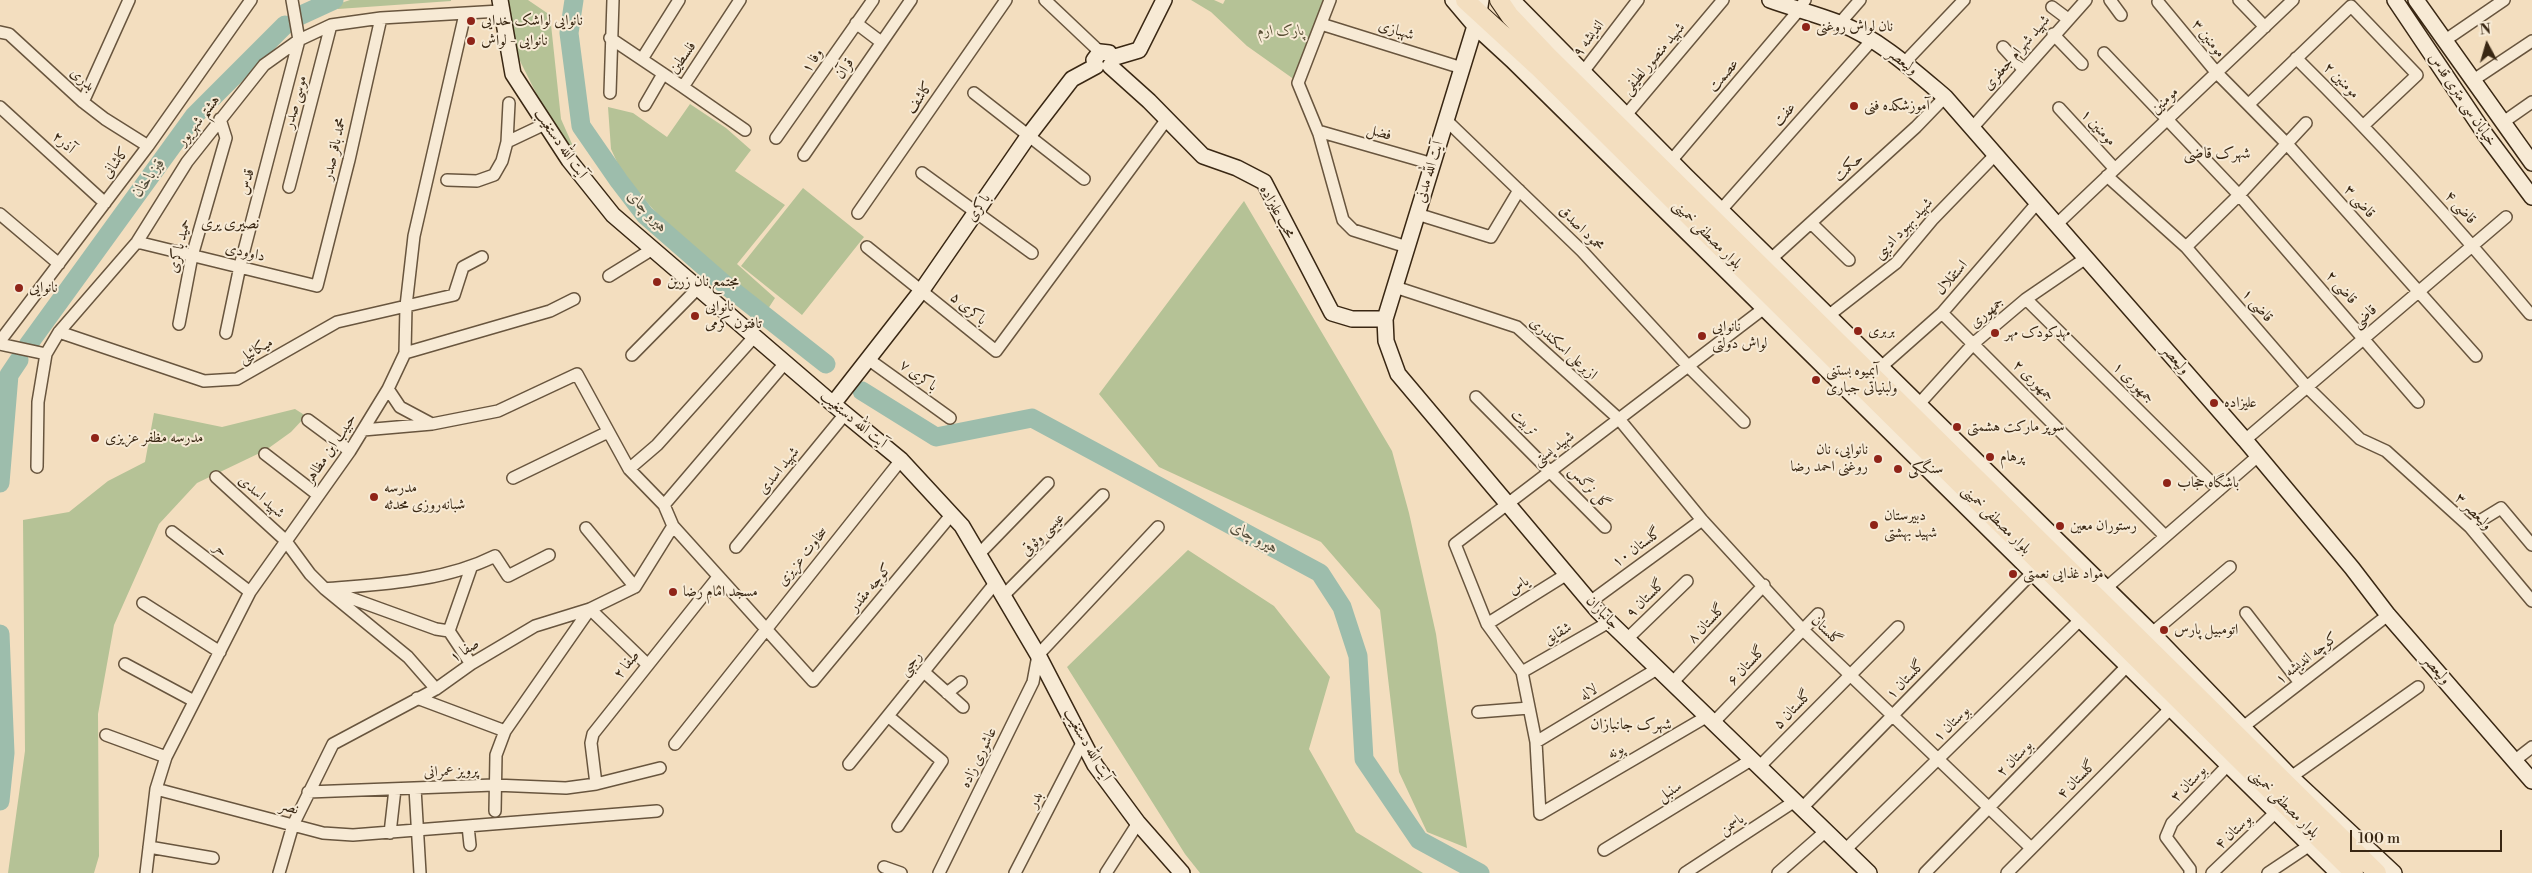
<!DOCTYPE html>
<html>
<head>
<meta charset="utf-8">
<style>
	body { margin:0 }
	#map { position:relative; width:2532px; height:873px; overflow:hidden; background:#f3debf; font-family:"Libre Bodoni",serif }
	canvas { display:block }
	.north { position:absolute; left:2462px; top:20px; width:50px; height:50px; -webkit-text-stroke:4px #f7ead5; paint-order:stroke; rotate:354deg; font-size:14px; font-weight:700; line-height:20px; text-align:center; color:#392713 }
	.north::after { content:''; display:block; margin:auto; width:18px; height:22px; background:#392713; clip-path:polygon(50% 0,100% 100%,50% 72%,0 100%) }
	.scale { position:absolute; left:2350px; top:830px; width:152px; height:22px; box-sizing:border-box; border:2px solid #392713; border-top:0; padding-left:6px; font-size:15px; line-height:18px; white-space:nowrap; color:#392713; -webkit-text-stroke:4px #f7ead5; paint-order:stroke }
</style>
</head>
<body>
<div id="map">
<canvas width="2532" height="873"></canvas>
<div class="north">N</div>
<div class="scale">100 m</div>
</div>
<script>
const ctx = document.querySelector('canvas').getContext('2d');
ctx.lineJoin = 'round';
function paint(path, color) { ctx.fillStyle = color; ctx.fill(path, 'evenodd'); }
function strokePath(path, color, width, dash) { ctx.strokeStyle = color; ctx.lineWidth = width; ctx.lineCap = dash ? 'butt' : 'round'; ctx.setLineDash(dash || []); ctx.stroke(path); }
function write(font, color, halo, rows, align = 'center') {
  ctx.font = font + ' "Libre Bodoni",Amiri,serif'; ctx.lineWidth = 4; ctx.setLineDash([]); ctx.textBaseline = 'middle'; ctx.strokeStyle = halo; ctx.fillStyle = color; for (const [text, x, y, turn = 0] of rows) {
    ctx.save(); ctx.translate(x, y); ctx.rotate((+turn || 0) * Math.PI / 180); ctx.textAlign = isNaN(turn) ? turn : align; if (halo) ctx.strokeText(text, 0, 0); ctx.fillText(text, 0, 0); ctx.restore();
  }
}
paint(new Path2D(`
	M350 0H451V1L338 9V4Z
	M503 0H528L550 15 561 119 580 162 548 117 519 59Z
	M1191 0H1214L1223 4 1225 0H1327L1295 80 1247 46 1211 12Z
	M690 104 726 128 751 150 735 171 785 205 737 264 775 298 766 312 674 233 623 175 611 149 608 107 633 113 667 137Z
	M803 188 864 237 802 315 741 266Z
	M1244 201 1392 451 1409 513 1436 634 1467 848 1427 832 1399 772 1380 610 1321 542 1159 467 1099 394Z
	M295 409 306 416 291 432 266 450 197 483 159 524 114 625 98 714 99 856 94 873H8L25 751 23 520 69 512 108 481 145 462 154 413 222 427Z
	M1188 550 1274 606 1330 677 1309 749 1356 832 1423 873H1200L1185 854 1067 667Z`), '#b5c296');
strokePath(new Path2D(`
	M574 0 569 33 581 126 619 181 645 215 723 283 826 364
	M297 17 334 0
	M28 345 194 116 285 25
	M862 391 936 437 1032 418 1320 573 1342 607 1358 656 1364 759 1419 840 1480 873
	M0 483 9 375 19 360
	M0 634 5 753 0 801`), '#9dbdac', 19);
const street = new Path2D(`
	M1045 0 1100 52
	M1330 0 1298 83 1319 134 1343 220 1353 230 1407 247
	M2110 0 2121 15
	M2239 0 2265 27
	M2158 2 2216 72 2287 144 2476 356
	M2052 7 2068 19
	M856 23 881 42
	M1840 23 1860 0
	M1321 24 1462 68
	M0 32 9 34 83 102 105 119 148 146
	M2053 34 2082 64
	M610 38 683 87 740 0
	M2444 41 2504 0
	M2003 47 2023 69
	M2104 53 2239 195 2418 402
	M2296 58C2379 140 2456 225 2530 314
	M642 59 679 0
	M1905 62 1964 0
	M1583 72 1638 0
	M2472 81 2532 41
	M683 87 745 130
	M610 93 613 0
	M974 93 1084 179
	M83 102 129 0
	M509 103 507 142 545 124
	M2249 104 2351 6 2417 75 2364 125
	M645 105 663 74
	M0 107 105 203
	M2059 108 2115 169
	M1626 115 1723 0
	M1446 120 1582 251 1688 366 1744 422
	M2502 123 2532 102
	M1973 127 2086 0
	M1318 131 1433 164
	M776 138 873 0
	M804 155 911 0
	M1671 161 1799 10 1805 0
	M922 173 1032 253
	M2107 176 2186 247 2307 387 2360 439 2386 451 2470 527 2532 601
	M447 180 477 181 494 175 502 161 507 142
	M289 187 331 25
	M1721 210 1872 40
	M858 213 1006 0
	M0 214 59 264
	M1417 214 1491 237 1519 190
	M1811 223 1849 260
	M2057 224 2293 0
	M137 242 317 286 349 160 381 18
	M867 247 996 351 1167 119
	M2186 247 2239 195 2306 123
	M1771 259 1916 127 1945 97
	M609 276 651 250
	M1395 287 1517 327 1619 419 1702 520 1802 629 2031 848
	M2026 299 2219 490
	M1942 313 2165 536
	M1828 316 1896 263 1932 220 1996 154
	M179 324 192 256 226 138 220 119
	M59 332 204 381 237 379 337 322 454 295 463 267 482 257
	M226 333 240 266 299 40 292 0
	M0 341 148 146 251 0
	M0 344 46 354
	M405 353 550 311 574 299
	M632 355 698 288
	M868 359 950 418
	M1881 367 1942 313 2038 202
	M388 389 400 407 430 423
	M1476 397 1605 527
	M1919 404 1974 343 2026 299 2086 258
	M308 420 350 451
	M363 430 432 424 498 411 577 374 629 469 664 505 673 526 813 681 952 514
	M2245 440 2506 217
	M265 454 318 495
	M37 467 38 402 46 354 59 332 137 242 187 162 264 65 299 40 331 25 381 18 500 11
	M629 469 657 445 754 337
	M216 477 285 540 310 574 325 589 408 657 436 689
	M513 478 608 432
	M664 505 785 363
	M2470 527 2501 508 2532 545
	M586 528 635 587
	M172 532 250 592
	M736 547 845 414
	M979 554 1048 483
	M2106 588 2258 456
	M325 589C382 584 443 582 495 556L508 576 549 555
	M334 592 436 629 449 631 471 664
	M1004 595 1103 495
	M1590 602 1702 520
	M143 603 220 652
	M2246 613 2300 683
	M1487 624 1567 574
	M449 631 471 568
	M2152 633 2230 567
	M1627 639 1687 581
	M125 664 194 701
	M924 672 963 707
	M1522 672 1609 622
	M1672 683 1764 585
	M947 693 961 682
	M417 698 505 731 590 609 648 665
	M1478 712 1529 708
	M888 716 942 761 898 826
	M1706 717 1540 814 1536 742 1522 672 1487 624 1455 544 1763 309
	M1713 723 1818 614
	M2243 727 2388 615
	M106 735 166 757
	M1536 742 1657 669
	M675 744 901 460
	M2514 761 2532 747
	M849 764 996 582
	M1759 767 1898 627
	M2291 777 2418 687
	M596 784 591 743 593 734 718 577
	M415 788 420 873
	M156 789 323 833 353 835 657 811
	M308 792 494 785 566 788 596 784 660 768
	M1802 808 2032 573
	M495 811 496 755 505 731
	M468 826 470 845
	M390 833 395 789
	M149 847 213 858
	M1604 850 1751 760
	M1845 850 2080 620
	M884 867 901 873
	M146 873 156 789 166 757 250 592 350 451 388 389 405 353 406 306 414 236 465 14
	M279 873 293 825 333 744 436 689 471 664 535 626 590 609 635 587 673 526
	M939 873 1033 682 1038 655 1158 527
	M1015 873 1083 741
	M1106 873 1138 823
	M1685 873 1795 801
	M1778 873 1826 831
	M1925 873 2127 666
	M2007 873 2170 709
	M2190 873V869L2166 837 2172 823 2228 765
	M2212 873 2276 812
	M2268 873 2310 845`);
const secondary = new Path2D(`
	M500 0 513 74 569 160 613 215 833 404 901 460 962 526 1038 655 1095 765 1138 823 1182 873
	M1453 0 1475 26 1512 60 2338 873
	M1481 0 1479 13 1385 319 1386 341 1398 374 1597 610 1869 873
	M1512 0 1686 176 2152 633 2291 777 2394 873
	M1770 0C1792 8 1816 14 1839 23 1879 39 1912 69 1945 97L2245 440 2352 568 2388 615 2532 781
	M2395 0 2485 134 2532 197
	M2416 0 2532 163
	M1112 58 1139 50 1164 0
	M1096 66 1094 60 1100 52 1109 53 1112 58
	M1110 66 1149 101 1203 156 1237 168 1264 182 1332 313 1352 319H1385
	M833 404 922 290 1029 135 1072 79 1096 66`);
const primary = new Path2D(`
	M1465 0 1539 68 2354 873
	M1499 0 1510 16 1549 57 2377 873`);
strokePath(street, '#68553e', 14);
strokePath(secondary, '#392713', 18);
strokePath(primary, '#392713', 20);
strokePath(street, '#f7ead5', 11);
strokePath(secondary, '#f7ead5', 15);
strokePath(primary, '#f3debf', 18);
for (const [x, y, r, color] of [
	[471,21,5,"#8f2418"],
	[1806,27,5,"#8f2418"],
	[471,41,5,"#8f2418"],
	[1854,106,5,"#8f2418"],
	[657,282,5,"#8f2418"],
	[19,288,5,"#8f2418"],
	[695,316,5,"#8f2418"],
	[1858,331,5,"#8f2418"],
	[1995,333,5,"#8f2418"],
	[1702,336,5,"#8f2418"],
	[1816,380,5,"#8f2418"],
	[2214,403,5,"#8f2418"],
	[1957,427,5,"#8f2418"],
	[95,438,5,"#8f2418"],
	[1990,457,5,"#8f2418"],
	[1878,459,5,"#8f2418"],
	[1898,469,5,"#8f2418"],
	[2167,483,5,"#8f2418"],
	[374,497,5,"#8f2418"],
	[1874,525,5,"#8f2418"],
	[2060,526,5,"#8f2418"],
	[2013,574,5,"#8f2418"],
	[673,592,5,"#8f2418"],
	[2164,630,5,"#8f2418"]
]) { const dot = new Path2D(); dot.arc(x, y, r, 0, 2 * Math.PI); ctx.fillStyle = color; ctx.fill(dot); strokePath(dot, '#f7ead5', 2); }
write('15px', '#392713', '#f7ead5', [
	["نانوایی لواشک خدایی",481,21],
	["نان لواش روغنی",1816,27],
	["نانوایی - لواش",481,41],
	["آموزشکده فنی",1864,106],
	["مجتمع نان زرین",667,282],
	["نانوایی",29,288],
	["نانوایی",705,307],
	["تافتون کرمی",705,324],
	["نانوایی",1712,327],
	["لواش دولتی",1712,344],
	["بربری",1868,331],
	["مهدکودک مهر",2005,333],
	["آبمیوه بستنی",1826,371],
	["ولبنیاتی جباری",1826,388],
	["علیزاده",2224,403],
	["سوپر مارکت هشمتی",1967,427],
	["مدرسه مظفر عزیزی",105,438],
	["نانوایی، نان",1868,450,"right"],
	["روغنی احمد رضا",1868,467,"right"],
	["پرهام",2000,457],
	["سنگکی",1908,469],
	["باشگاه حجاب",2177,483],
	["مدرسه",384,488],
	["شبانه‌روزی محدثه",384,505],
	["دبیرستان",1884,516],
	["شهید بهشتی",1884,533],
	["رستوران معین",2070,526],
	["مواد غذایی نعمتی",2023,574],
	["مسجد امام رضا",683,592],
	["اتومبیل پارس",2174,630]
], 'left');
write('italic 15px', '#584e34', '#f7ead5', [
	["پارک ارم",1281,31]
]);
write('15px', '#392713', '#f7ead5', [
	["شهبازی",1396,31,17],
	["اندیشه ۹",1589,39,-53],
	["مومنین ۳",2208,39,51],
	["شهید شهرام جعفری",2017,53,-49],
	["فلسطین",683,58,-54],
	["شهید منصور لطیفی",1654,59,-50],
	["وفا ۱",813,61,-56],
	["ولیعصر",1902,62,37],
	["قرآن",845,69,-56],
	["عصمت",1724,76,-50],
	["بدری",82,80,42],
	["مومنین ۲",2341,81,45],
	["کاشف",920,98,-55],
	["خیابان سی متری قدس",2462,100,56],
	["مومنین",2165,101,-44],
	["موسی صدر",296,102,-75],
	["عفت",1785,115,-48],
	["هشتم شهریور",199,121,-52],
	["مومنین ۱",2098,128,47],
	["فضل",1379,133,16],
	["آذر۲",63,143,42],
	["آیت الله دستغیب",560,144,55],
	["محمد باقر صدر",335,149,-77],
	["کاشانی",116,163,-53],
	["حکمت",1849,168,-42],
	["آیت‌ الله مدنی",1430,172,-73],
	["قدس",247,182,-75],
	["قاضی ۳",2359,202,48],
	["باکری",979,208,-55],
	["قاضی ۴",2460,208,48],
	["محب علیزاده",1277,212,61],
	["محمود اصدق",1581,229,45],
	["شهید بهبود ادیبی",1904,229,-47],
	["بلوار مصطفی خمینی",1707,235,45],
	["حمید باکری",180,246,-76],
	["داوودی",245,253,13],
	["استقلال",1952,278,-49],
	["قاضی ۲",2341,288,49],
	["قاضی ۱",2257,306,49],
	["باکری ۵",968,309,40],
	["جمهوری",1987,313,-40],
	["قاضی",2365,317,-41],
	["ازبرعلی اسکندری",1563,349,42],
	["میکائیلی",256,351,-30],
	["ولیعصر",2175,360,49],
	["باکری ۷",918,376,36],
	["جمهوری ۲",2033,381,45],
	["جمهوری ۱",2133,383,45],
	["آیت الله دستغیب",853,420,39],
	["تربیت",1524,423,45],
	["حبیب ابن مظاهر",331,449,-56],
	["شهید پستی",1554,449,-37],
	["شهید اسدی",779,471,-51],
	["گل نرگس",1589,488,47],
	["شهید اسدی",261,497,42],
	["ولیعصر ۳",2473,512,45],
	["بلوار مصطفی خمینی",1996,520,45],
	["عیسی وثوقی",1043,535,-45],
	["گلستان ۱۰",1637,548,-36],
	["حر",220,550,38],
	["سخاوت عزیزی",803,557,-51],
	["یاس",1519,586,-32],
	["کوچه مقدر",871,588,-50],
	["گلستان ۹",1646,599,-45],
	["جانبازان",1602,613,46],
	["گلستان ۸",1707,624,-47],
	["گلستان",1826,631,44],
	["شقایق",1558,634,-30],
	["صفا ۱",465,651,-33],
	["کوچه اندیشه ۱",2307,659,-38],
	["رجبی",911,664,-51],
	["صفا ۲",627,665,-51],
	["گلستان ۶",1747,666,-47],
	["ولیعصر",2436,670,49],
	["گلستان ۱",1906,680,-46],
	["لاله",1589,693,-31],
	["گلستان ۵",1793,710,-46],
	["بوستان ۱",1952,724,-44],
	["آیت الله دستغیب",1087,745,60],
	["پونه",1616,752,-30],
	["عاشوری زاده",979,758,-64],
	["بوستان ۲",2015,759,-46],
	["پرویز عمرانی",451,772,-2],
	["گلستان ۴",2077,780,-45],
	["بوستان ۳",2189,784,-46],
	["سنبل",1670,792,-32],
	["بدر",1036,800,-63],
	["بلوار مصطفی خمینی",2284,804,45],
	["نصر",289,808,15],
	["یاسمن",1732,825,-33],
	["بوستان ۴",2234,832,-43]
]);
write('16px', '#392713', '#f7ead5', [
	["شهرک قاضی",2217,154],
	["نصیری یری",230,224],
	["شهرک جانبازان",1631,725]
]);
write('italic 16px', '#524c39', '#f7ead5', [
	["قیزباخان",149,178,-54],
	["هیرو چای",647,212,47],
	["هیرو چای",1254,538,28]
]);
</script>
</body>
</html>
